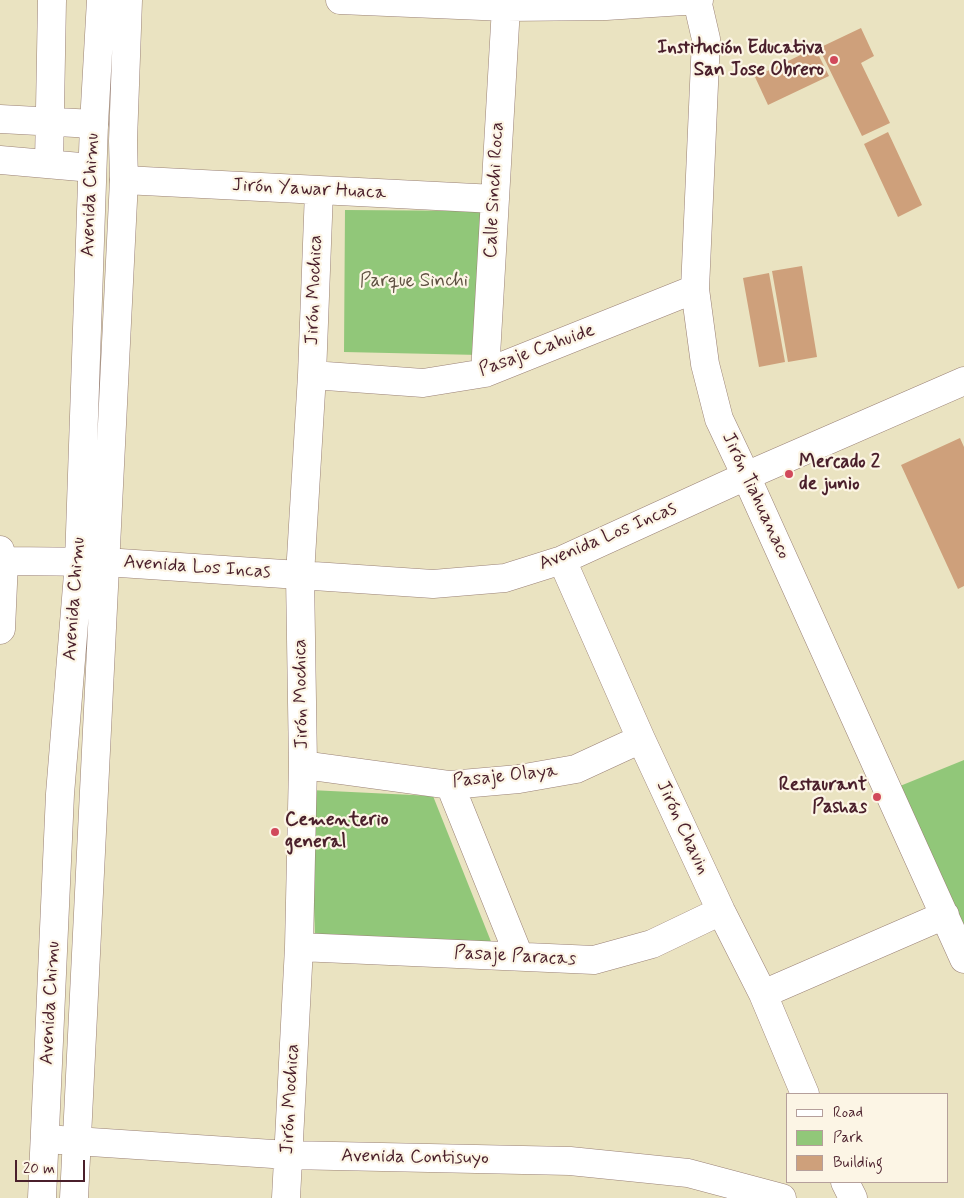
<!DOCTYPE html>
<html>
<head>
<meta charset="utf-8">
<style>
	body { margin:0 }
	#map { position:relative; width:964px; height:1198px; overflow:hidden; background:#eae3c1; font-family:Mynerve,sans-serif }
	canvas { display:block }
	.legend { position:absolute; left:786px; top:1093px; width:162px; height:90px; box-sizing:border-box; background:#fcf5e5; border:1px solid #b59f9b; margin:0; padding:6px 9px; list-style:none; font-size:15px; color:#4a1f2b }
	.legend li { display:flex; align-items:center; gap:10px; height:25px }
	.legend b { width:25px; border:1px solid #b59f9b }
	.scale { position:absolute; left:15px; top:1160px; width:70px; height:22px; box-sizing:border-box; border:2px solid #4a1f2b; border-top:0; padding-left:6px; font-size:15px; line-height:18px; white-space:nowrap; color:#4a1f2b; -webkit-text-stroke:4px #fcf5e5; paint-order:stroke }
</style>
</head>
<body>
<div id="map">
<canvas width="964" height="1198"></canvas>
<ul class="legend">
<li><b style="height:6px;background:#fff"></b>Road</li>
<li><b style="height:14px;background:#91c779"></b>Park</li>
<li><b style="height:14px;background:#cea07b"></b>Building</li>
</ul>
<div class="scale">20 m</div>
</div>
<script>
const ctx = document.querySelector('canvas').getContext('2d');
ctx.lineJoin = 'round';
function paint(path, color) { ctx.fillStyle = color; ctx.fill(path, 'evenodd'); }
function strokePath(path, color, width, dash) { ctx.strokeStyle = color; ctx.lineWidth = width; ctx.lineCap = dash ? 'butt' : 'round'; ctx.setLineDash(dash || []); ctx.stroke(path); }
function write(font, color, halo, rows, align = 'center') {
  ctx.font = font + ' Mynerve,sans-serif'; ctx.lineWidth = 4.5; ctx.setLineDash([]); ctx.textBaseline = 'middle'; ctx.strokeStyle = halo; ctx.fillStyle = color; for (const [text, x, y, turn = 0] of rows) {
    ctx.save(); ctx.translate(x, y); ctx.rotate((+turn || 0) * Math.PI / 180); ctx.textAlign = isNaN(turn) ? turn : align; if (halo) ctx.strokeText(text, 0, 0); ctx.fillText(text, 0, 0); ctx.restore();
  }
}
paint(new Path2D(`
	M345 210 486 211 480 355 344 352Z
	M964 760V927L900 786Z
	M310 790 433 796 492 944 315 936Z`), '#91c779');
paint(new Path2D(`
	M861 28 874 56 861 63 890 123 862 136 819 48Z
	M815 48 829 76 768 105 755 77Z
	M888 132 922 205 898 217 864 144Z
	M802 266 817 357 788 362 772 271Z
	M769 273 785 362 759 367 743 278Z
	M960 438 964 447V586L958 589 901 465Z`), '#cea07b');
const minor = new Path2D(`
	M340 0 506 7 606 6 699 0
	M697 0 706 39 695 289 705 364 719 419 746 476 964 959
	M0 119 94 124
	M0 160 92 168
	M49 164 52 0
	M124 180 495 199
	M485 373 506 7 505 0
	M312 375 423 383 485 373 695 289
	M0 550 4 561 105 562 433 584 505 578 562 560 746 476 964 381
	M562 560 641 739 721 911 763 994 805 1094
	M0 630 1 629 4 561
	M303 765 450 785 519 779 576 769 641 739
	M450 785 519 956
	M299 947 594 960 652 944 721 911
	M763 994 945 915
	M45 1139 288 1155 570 1161 688 1173 782 1198
	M845 1182 853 1198
	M286 1198 299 947 303 765 300 575 312 375 319 191`);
const major = new Path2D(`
	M42 1198 60 794 79 562 94 124 101 0
	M74 1198 124 180 123 141 128 0`);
strokePath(minor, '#9a8176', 29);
strokePath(major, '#9a8176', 29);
strokePath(minor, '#fff', 28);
strokePath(major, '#fff', 28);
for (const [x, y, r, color] of [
	[834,60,5,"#d1495b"],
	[789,474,5,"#d1495b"],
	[877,797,5,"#d1495b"],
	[275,832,5,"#d1495b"]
]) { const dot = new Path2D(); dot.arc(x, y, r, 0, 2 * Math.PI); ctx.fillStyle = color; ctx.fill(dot); strokePath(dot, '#fcf5e5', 2); }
write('bold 19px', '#4a1f2b', '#fcf5e5', [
	["Institución Educativa",824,49],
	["San Jose Obrero",824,71],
	["Mercado 2",799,463,"left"],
	["de junio",799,485,"left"],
	["Restaurant",867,786],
	["Pashas",867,808],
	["Cementerio",285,821,"left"],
	["general",285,843,"left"]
], 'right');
write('19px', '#4a1f2b', '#fcf5e5', [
	["Jirón Yawar Huaca",309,190,3],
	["Calle Sinchi Roca",495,190,-87],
	["Avenida Chimu",91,195,-88],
	["Jirón Mochica",315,290,-88],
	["Pasaje Cahuide",537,351,-20],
	["Jirón Tiahuanaco",755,496,65],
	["Avenida Los Incas",608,537,-23],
	["Avenida Los Incas",197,568,4],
	["Avenida Chimu",75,599,-86],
	["Jirón Mochica",302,694,-91],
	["Pasaje Olaya",505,777,-6],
	["Jirón Chavin",682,828,65],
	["Pasaje Paracas",515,957,3],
	["Avenida Chimu",51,1003,-87],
	["Jirón Mochica",291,1099,-87],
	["Avenida Contisuyo",415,1158,1]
]);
write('19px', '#5f5142', '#fcf5e5', [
	["Parque Sinchi",414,282]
]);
</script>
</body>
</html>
